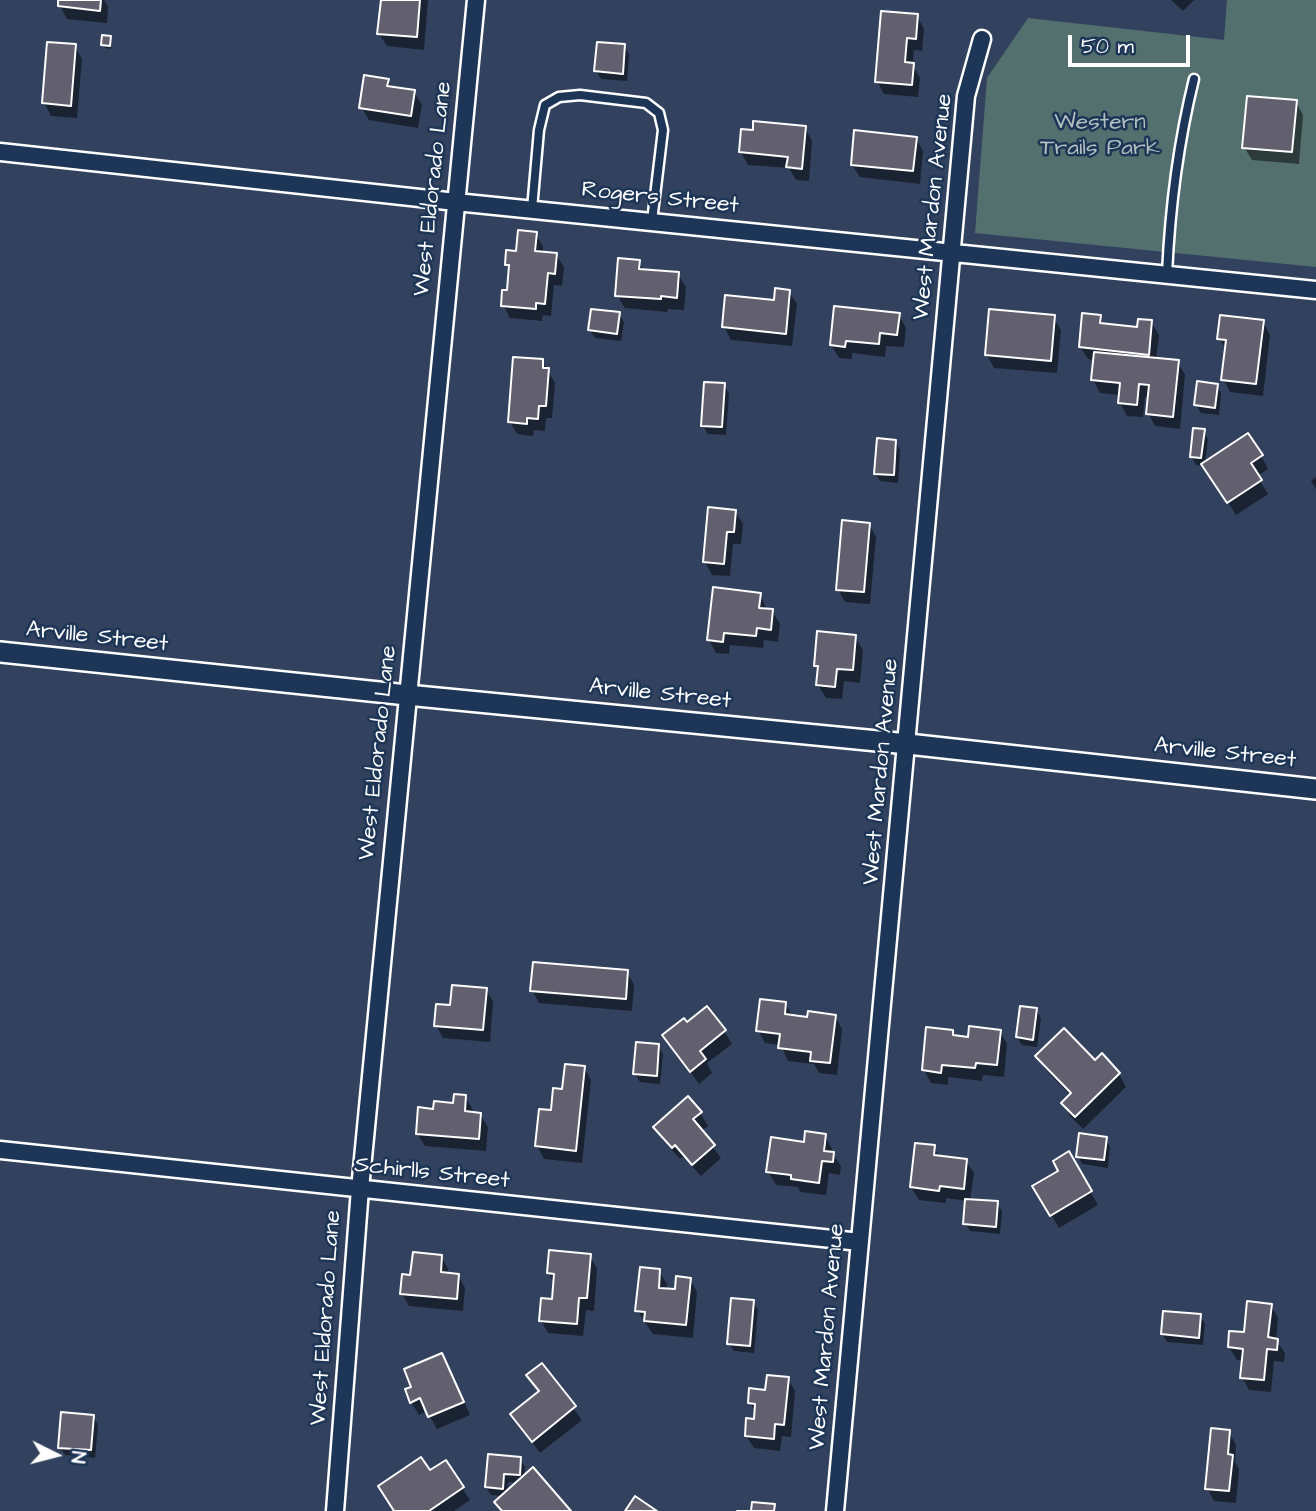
<!DOCTYPE html>
<html>
<head>
<meta charset="utf-8">
<style>
	body { margin:0 }
	#map { position:relative; width:1316px; height:1511px; overflow:hidden; background:#32425e; font-family:"Architects Daughter",sans-serif }
	canvas { display:block }
	.north { position:absolute; left:21px; top:1420px; width:70px; height:70px; -webkit-text-stroke:5px #1d3557; paint-order:stroke; rotate:96deg; font-size:19px; font-weight:700; line-height:28px; text-align:center; color:#fff }
	.north::after { content:''; display:block; margin:auto; width:24px; height:32px; background:#fff; clip-path:polygon(50% 0,100% 100%,50% 72%,0 100%) }
	.scale { position:absolute; left:1068px; top:35px; width:122px; height:32px; box-sizing:border-box; border:4px solid #fff; border-top:0; padding-left:9px; font-size:21px; line-height:24px; white-space:nowrap; color:#fff; -webkit-text-stroke:5px #1d3557; paint-order:stroke }
</style>
</head>
<body>
<div id="map">
<canvas width="1316" height="1511"></canvas>
<div class="north">N</div>
<div class="scale">50 m</div>
</div>
<script>
const ctx = document.querySelector('canvas').getContext('2d');
ctx.lineJoin = 'round';
function paint(path, color) { ctx.fillStyle = color; ctx.fill(path, 'evenodd'); }
function strokePath(path, color, width, dash) { ctx.strokeStyle = color; ctx.lineWidth = width; ctx.lineCap = dash ? 'butt' : 'round'; ctx.setLineDash(dash || []); ctx.stroke(path); }
function write(font, color, halo, rows, align = 'center') {
  ctx.font = font + ' "Architects Daughter",sans-serif'; ctx.lineWidth = 5; ctx.setLineDash([]); ctx.textBaseline = 'middle'; ctx.strokeStyle = halo; ctx.fillStyle = color; for (const [text, x, y, turn = 0] of rows) {
    ctx.save(); ctx.translate(x, y); ctx.rotate((+turn || 0) * Math.PI / 180); ctx.textAlign = isNaN(turn) ? turn : align; if (halo) ctx.strokeText(text, 0, 0); ctx.fillText(text, 0, 0); ctx.restore();
  }
}
paint(new Path2D(`
	M1227 0H1316V267L975 233 987 78 1028 18 1224 40Z`), '#54706e');
paint(new Path2D(`
	M60 0H104L108 7 107 23 67 19 60 6Z
	M382 0H428L424 50 387 46 379 34Z
	M1171 0H1194L1183 11Z
	M917 16 924 29 922 51 914 50 913 65 920 78 918 97 884 94 877 81Z
	M110 37 111 49 105 48 103 44Z
	M75 46 82 59 77 118 51 116 44 103Z
	M624 46 629 54 627 81 601 79 596 71Z
	M388 80 392 88 414 92 422 105 418 128 369 120 361 107Z
	M1296 102 1303 115 1299 164 1252 160 1244 147Z
	M805 128 812 141 809 181 796 180 789 168 748 165 741 152Z
	M916 138 923 151 920 184 860 177 852 165Z
	M536 234 543 247V253L556 255 564 267 562 286 554 285 551 316 543 315 542 321 510 318 503 305 508 292 510 271 506 264Z
	M639 262 644 271 678 274 686 287 684 310 668 309 667 312 625 308 617 295Z
	M789 292 797 304 792 346 731 340 724 327 775 302Z
	M619 314 624 322 621 341 595 338 590 330Z
	M899 315 906 328 904 347 886 346 885 357 852 353V359L839 358 831 345Z
	M1053 317 1061 330 1057 373 994 368 987 355Z
	M1099 317 1104 325 1138 329 1151 322 1159 335 1156 360 1178 362 1185 375 1180 429 1155 426 1148 413 1149 397H1145L1143 417 1127 416 1120 403V395L1100 393 1093 380 1095 360 1088 359 1080 347Z
	M1263 322 1270 335 1263 396 1230 392 1223 379 1226 350 1219 338Z
	M542 361 555 383 552 418H546L545 431 534 430 533 436 517 434 510 422Z
	M724 385 729 393 726 435 708 434 703 426Z
	M1216 385 1221 393 1219 415 1201 413 1196 405Z
	M1203 431 1208 439 1205 463 1261 456 1268 469 1257 476 1268 494 1236 515 1205 466 1196 465 1191 456Z
	M895 441 900 450 898 483 880 481 875 473Z
	M1316 477V489L1311 481Z
	M735 511 743 524 741 544H733L730 576 712 575 705 562Z
	M869 524 876 537 870 604 845 602 838 589Z
	M760 594 767 610 772 611 780 624 778 642 764 640 763 648 730 645 729 654 716 653 709 640Z
	M855 637 863 650 860 683 844 681 842 699 826 698 818 685 820 672 816 665Z
	M627 972 634 985 632 1011 539 1003 532 990Z
	M486 989 493 1002 490 1042 443 1038 436 1025 452 1007Z
	M785 1003 793 1017 809 1019 835 1016 842 1029 837 1075 819 1073 814 1064 788 1061 781 1045 765 1043 758 1030Z
	M1036 1009 1041 1018 1037 1047 1022 1045 1017 1037Z
	M687 1024 724 1031 732 1044 707 1063 712 1073 699 1084 664 1035Z
	M1000 1031 1007 1044 1004 1077 983 1075 982 1081 948 1077V1085L931 1083 924 1070 952 1032 956 1038 969 1039Z
	M658 1045 663 1054 660 1084 640 1082 635 1074Z
	M1037 1056 1095 1063 1102 1056 1119 1074 1126 1087 1083 1129 1070 1116 1063 1103 1071 1096 1045 1069Z
	M584 1067 591 1080 582 1163 544 1159 537 1146 552 1112Z
	M465 1097 473 1110 472 1113 480 1114 488 1127 486 1151 425 1146 417 1133 435 1110 455 1105Z
	M700 1113 708 1126 701 1131 721 1158 701 1176 683 1157 680 1159 663 1140 655 1127Z
	M825 1136 832 1149V1153L841 1166 840 1175 829 1173 826 1195 800 1192 798 1187 776 1185 768 1172 805 1143Z
	M1106 1139 1110 1147 1108 1168 1082 1164 1078 1156Z
	M934 1147 940 1158 966 1161 974 1173 970 1201 997 1203 1002 1211 1000 1234 970 1231 965 1223 967 1201 946 1198V1203L919 1200 911 1187Z
	M1068 1154 1098 1205 1059 1228 1035 1187 1061 1172Z
	M441 1256 448 1269V1274L458 1275 465 1288 463 1311 409 1306 402 1293 412 1277Z
	M590 1256 597 1269 594 1311 586 1310 583 1336 548 1333 541 1321 554 1300 555 1285 549 1273Z
	M659 1271 667 1284 666 1290 677 1291 690 1279 697 1292 693 1338 653 1334 637 1310Z
	M753 1302 758 1310 754 1353 734 1351 729 1343Z
	M1271 1305 1278 1318 1276 1340 1285 1353 1284 1362 1274 1361 1271 1392 1249 1390 1242 1377 1243 1361 1237 1360 1229 1347 1246 1334Z
	M1200 1315 1205 1324 1203 1345 1167 1342 1162 1334Z
	M541 1366 582 1420 540 1453 512 1414 539 1393 529 1376Z
	M449 1368 470 1415 437 1429 427 1411 419 1415 411 1402Z
	M788 1379 795 1391 791 1437 782 1436 780 1451 754 1448 746 1436 756 1421V1414L750 1403Z
	M93 1416 98 1425 95 1458 65 1455 60 1447Z
	M1229 1432 1236 1445 1235 1462 1239 1469 1236 1503 1214 1501 1207 1488Z
	M520 1459 525 1467 524 1478 569 1511H502L497 1502 503 1496 491 1495 486 1487ZM508 1482 519 1483 507 1493Z
	M462 1488 470 1500 454 1511H395Z`), '#0007');
const building = new Path2D(`
	M58 0H101L100 11 58 6Z
	M381 0H420L417 37 377 34Z
	M881 11 918 14 916 39 907 38 905 62 914 63 912 85 875 82Z
	M102 35 111 36 110 46 101 45Z
	M47 42 76 44 71 106 42 103Z
	M597 42 625 44 623 74 594 71Z
	M364 75 389 79 387 86 415 90 411 116 359 108Z
	M1247 96 1297 100 1292 152 1242 148Z
	M753 121 806 126 802 169 786 167 788 157 739 152 741 129 753 130Z
	M854 130 917 137 913 171 851 165Z
	M518 230 537 232 535 251 557 253 555 274 548 273 545 304 536 303V309L501 306 502 290H507L509 265H505L506 250 516 251Z
	M618 258 640 260 639 269 679 272 677 298 661 296V299L615 296Z
	M775 288 790 290 786 334 722 327 725 295 774 300Z
	M834 306 900 313 897 335 880 333 879 344 846 341 845 347 830 345Z
	M591 309 620 312 617 334 588 330Z
	M989 309 1055 315 1051 361 985 355Z
	M1082 313 1101 315 1100 323 1137 327 1138 319 1152 320 1149 355 1079 347Z
	M1220 315 1264 320 1256 384 1221 380 1226 340 1217 339Z
	M1094 352 1179 360 1173 417 1146 414 1149 385 1139 384 1137 405 1118 403 1120 383 1091 380Z
	M513 357 543 359V368H549L546 406H539L538 419 527 418V424L508 422Z
	M1197 381 1218 384 1215 408 1194 405Z
	M704 382 725 383 722 427 701 426Z
	M1193 428 1205 429 1201 458 1190 457Z
	M1248 433 1263 455 1251 463 1262 480 1227 503 1201 464Z
	M877 438 896 440 894 475 874 474Z
	M708 507 736 510 734 532H727L724 564 703 562Z
	M842 520 870 523 864 592 836 590Z
	M713 587 761 593 759 608 773 609 771 630 757 628 756 636 724 633 723 642 707 640Z
	M817 631 856 635 853 670 837 669 835 687 816 685 818 666H814Z
	M533 962 628 970 626 999 530 991Z
	M452 985 487 988 483 1030 434 1026 436 1004 450 1005Z
	M760 999 786 1002 785 1014 807 1017 808 1011 836 1015 830 1063 810 1061 811 1052 778 1048 780 1034 756 1031Z
	M707 1006 726 1030 700 1051 706 1059 690 1072 662 1035 684 1018 687 1022Z
	M1020 1006 1037 1008 1033 1040 1016 1037Z
	M969 1026 1001 1030 997 1065 976 1063 975 1068 942 1065 941 1073 922 1070 926 1027 953 1030V1035L968 1037Z
	M1064 1028 1095 1060 1102 1053 1120 1073 1075 1117 1061 1103 1071 1093 1035 1056Z
	M636 1042 659 1044 657 1076 633 1074Z
	M565 1064 585 1066 576 1151 535 1146 539 1109 551 1110 553 1088 562 1089Z
	M454 1094 466 1095 465 1111 481 1113 479 1139 416 1134 418 1107 433 1109 434 1101 453 1103Z
	M688 1096 702 1112 693 1119 715 1145 692 1165 675 1145 672 1148 653 1127Z
	M805 1131 826 1134 824 1151 834 1152 833 1162 822 1161 819 1183 791 1179V1175L766 1172 771 1137 804 1142Z
	M1079 1133 1107 1137 1104 1160 1076 1157Z
	M915 1143 935 1145 934 1155 967 1159 964 1189 940 1186 939 1191 910 1187Z
	M1069 1151 1092 1191 1050 1216 1032 1186 1058 1171 1053 1161Z
	M965 1199 998 1201 996 1227 963 1224Z
	M549 1250 591 1254 587 1298H579L577 1324 539 1321 541 1298 552 1299 554 1274 547 1273Z
	M413 1252 442 1255 441 1272 459 1274 457 1299 400 1294 402 1274 410 1275Z
	M640 1267 660 1269 659 1288 675 1289 676 1276 691 1278 686 1325 644 1321 645 1312 635 1311Z
	M731 1298 754 1300 750 1346 727 1344Z
	M1247 1301 1272 1304 1268 1337 1278 1339 1277 1350 1267 1349 1264 1380 1240 1378 1243 1349 1228 1347 1229 1331 1244 1332Z
	M1163 1311 1201 1314 1199 1338 1161 1334Z
	M442 1353 464 1402 428 1417 420 1398 410 1403 405 1389 411 1387 404 1369Z
	M542 1363 576 1406 532 1442 510 1414 539 1391 526 1375Z
	M767 1375 789 1377 784 1425 775 1424 774 1439 745 1436 746 1418 754 1419 755 1404 748 1403 749 1388 765 1390Z
	M61 1412 94 1415 91 1450 58 1448Z
	M1211 1428 1230 1430 1228 1454 1233 1455 1229 1491 1205 1489Z
	M488 1454 521 1457 520 1475 504 1474 503 1489 485 1487Z
	M421 1457 430 1470 446 1460 464 1487 429 1511H394L378 1486Z
	M533 1467 571 1511H502L494 1502Z
	M635 1496 657 1511H625Z
	M752 1502 775 1504 774 1511H737H751Z`);
paint(building, '#625f6e');
strokePath(building, '#fff', 2);
const service = new Path2D(`
	M532 209 539 130 545 105 559 97 580 95 646 103 659 113 663 130 652 221
	M1167 274C1170 208 1178 144 1194 79`);
const minor = new Path2D(`
	M0 152 456 202 1316 290
	M0 1150 860 1242
	M335 1511 360 1189 476 0
	M835 1511 966 96 982 39`);
const tertiary = new Path2D(`
	M0 652 407 695 908 744 1316 789`);
strokePath(service, '#fff', 13);
strokePath(minor, '#fff', 21);
strokePath(tertiary, '#fff', 24);
strokePath(service, '#1d3557', 8);
strokePath(minor, '#1d3557', 16);
strokePath(tertiary, '#1d3557', 19);
write('23px', '#b2bfbe', '#1d3557', [
	["Western",1100,123],
	["Trails Park",1100,149]
]);
write('23px', '#fff', '#1d3557', [
	["West Eldorado Lane",434,189,-84],
	["Rogers Street",660,199,6],
	["West Mardon Avenue",934,207,-84],
	["Arville Street",97,638,6],
	["Arville Street",660,695,6],
	["West Eldorado Lane",379,753,-84],
	["Arville Street",1225,754,6],
	["West Mardon Avenue",882,772,-85],
	["Schirlls Street",432,1174,6],
	["West Eldorado Lane",327,1318,-86],
	["West Mardon Avenue",828,1337,-85]
]);
</script>
</body>
</html>
